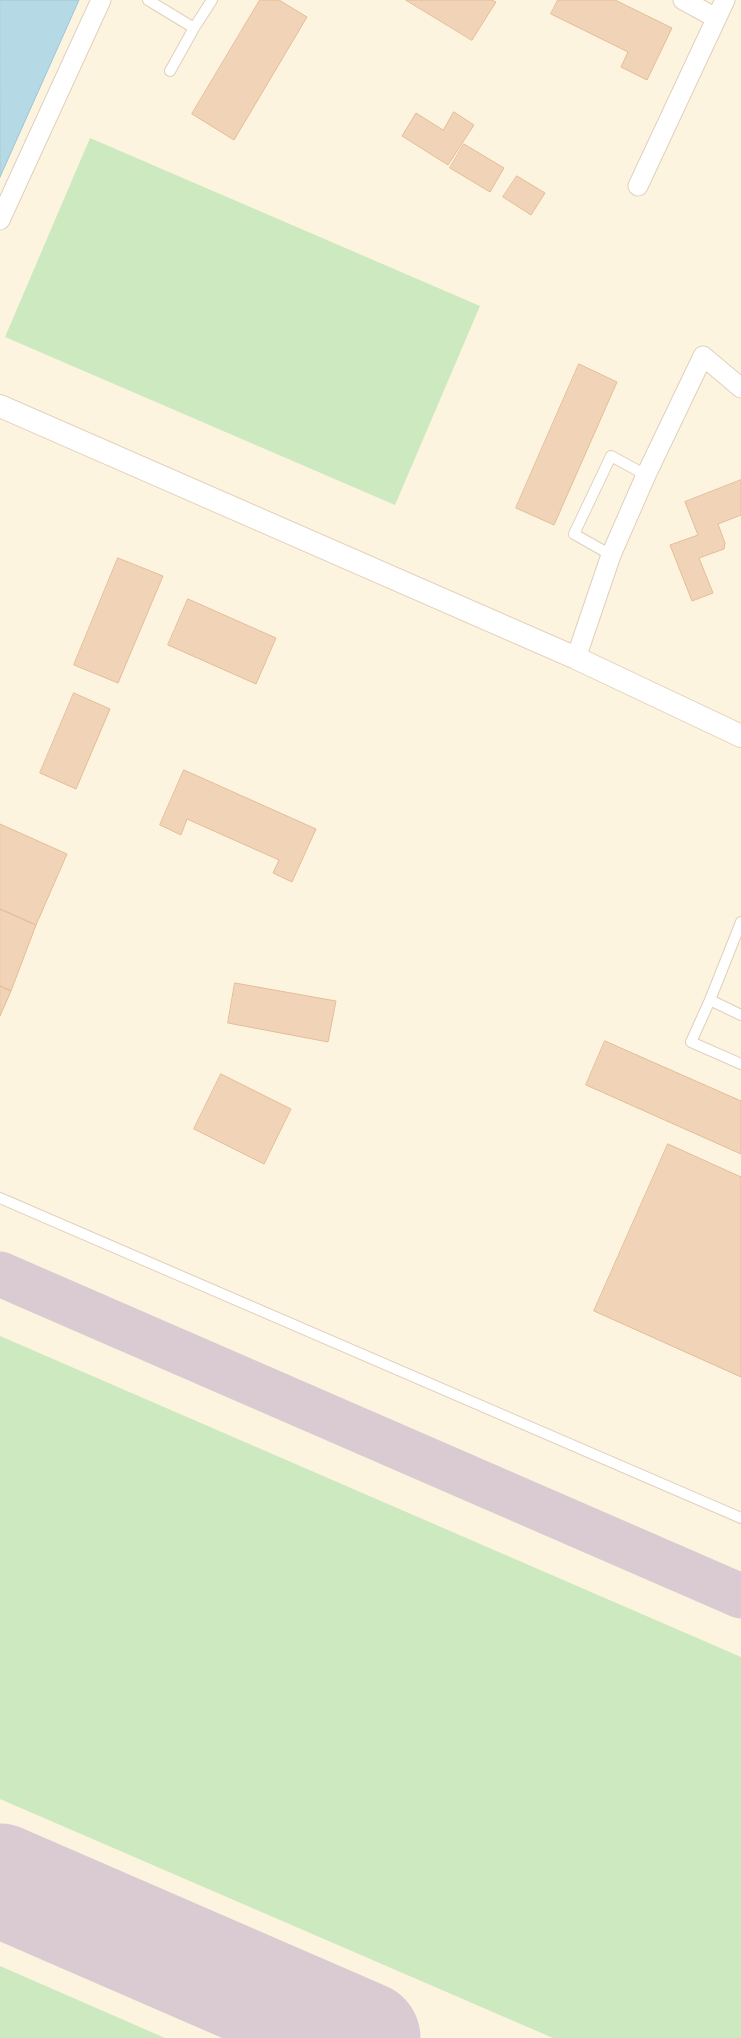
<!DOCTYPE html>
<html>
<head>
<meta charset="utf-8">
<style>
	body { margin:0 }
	canvas { display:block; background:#fcf4df }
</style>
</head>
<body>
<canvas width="741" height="2038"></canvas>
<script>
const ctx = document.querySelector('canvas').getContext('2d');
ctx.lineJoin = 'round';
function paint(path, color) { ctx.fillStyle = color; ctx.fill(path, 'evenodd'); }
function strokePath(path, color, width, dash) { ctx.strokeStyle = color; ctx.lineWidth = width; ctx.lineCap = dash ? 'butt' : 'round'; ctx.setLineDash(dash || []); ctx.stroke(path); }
paint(new Path2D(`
	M90 138 480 306 395 505 5 337Z
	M0 1336 741 1657V2038H553L0 1799Z
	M0 1966 165 2038H0Z`), '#cce9bf');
const water = new Path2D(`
	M0 0H79L0 177Z`);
paint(water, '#b5d9e5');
strokePath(water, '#9bc7d6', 1);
strokePath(new Path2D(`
	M0 1274 741 1596`), '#dacad2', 45);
strokePath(new Path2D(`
	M0 1880 364 2038`), '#dacad2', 113);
const building = new Path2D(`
	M260 0H279L307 17 234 140 192 114Z
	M406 0H492L496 2 472 40Z
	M558 0H615L672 28 647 80 621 67 628 52 551 14Z
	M454 112 474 125 448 165 402 136 416 113 443 130Z
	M464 144 504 168 490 192 450 168Z
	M517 176 545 193 531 215 503 197Z
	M579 364 617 382 554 525 516 508Z
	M741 480V515L718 524 725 543 724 549 699 558 713 593 692 601 670 545 698 535 685 502Z
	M118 558 163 576 118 683 74 665Z
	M188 599 276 638 256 684 168 645Z
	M74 693 110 709 76 789 40 773Z
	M184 770 316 829 292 882 273 873 279 860 187 819 181 835 160 825Z
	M0 824 67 854 36 925 0 909Z
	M0 909 36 925 11 991 0 986Z
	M235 983 336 1001 328 1042 228 1023Z
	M0 986 11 991 0 1016Z
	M605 1041 741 1101V1154L586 1085Z
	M221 1074 291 1109 264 1164 194 1129Z
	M668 1144 741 1177V1377L594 1311Z`);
paint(building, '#f1d4b7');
strokePath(building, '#e4bc98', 1);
const lane = new Path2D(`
	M148 0 194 28 170 71
	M194 28 212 0
	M611 555 574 534 611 456 646 475
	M741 922 710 1000 741 1015
	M710 1000 691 1042 741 1064
	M0 1198 741 1518`);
const street = new Path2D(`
	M683 0 716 18
	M638 186 725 0
	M0 220 101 0
	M576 658 611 555 646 475 703 356 741 388`);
const secondary = new Path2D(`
	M0 406 576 658 741 736`);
strokePath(lane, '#e0d0bc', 12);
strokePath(street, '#e0d0bc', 21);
strokePath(secondary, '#e5d2ba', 24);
strokePath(lane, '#fff', 10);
strokePath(street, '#fff', 19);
strokePath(secondary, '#fff', 22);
</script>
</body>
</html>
